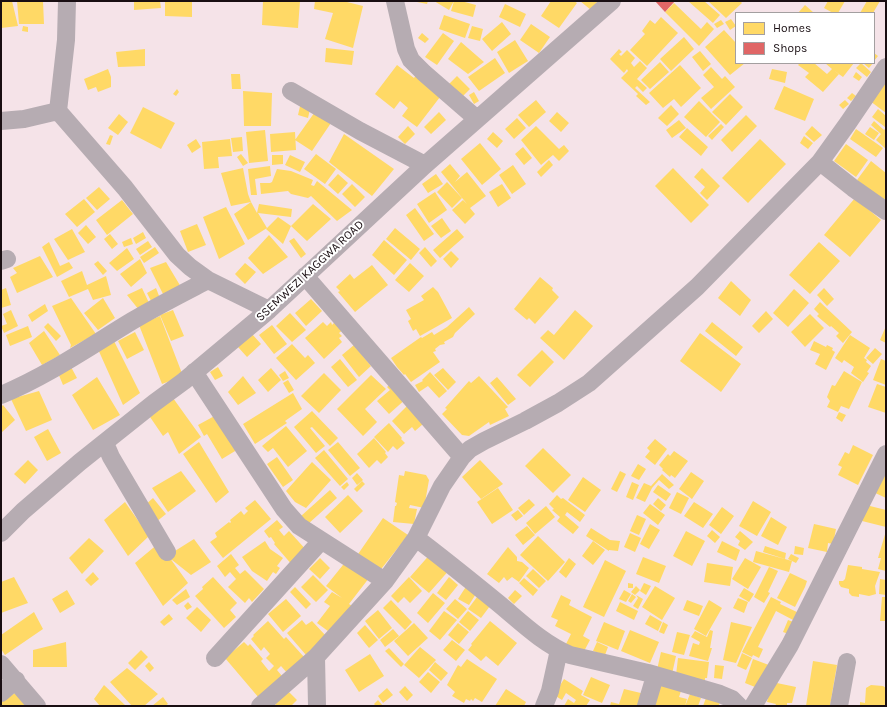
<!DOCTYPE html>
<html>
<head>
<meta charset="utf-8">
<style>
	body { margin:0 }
	#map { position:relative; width:887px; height:707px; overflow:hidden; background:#f5e3e8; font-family:Karla,sans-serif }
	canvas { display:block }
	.frame { position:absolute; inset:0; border:2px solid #190e12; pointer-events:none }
	.legend { position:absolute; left:735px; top:12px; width:140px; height:52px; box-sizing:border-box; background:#fff; border:1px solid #a39fa0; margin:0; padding:5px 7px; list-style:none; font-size:12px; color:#190e12 }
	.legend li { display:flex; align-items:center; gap:8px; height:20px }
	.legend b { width:20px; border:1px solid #a39fa0 }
</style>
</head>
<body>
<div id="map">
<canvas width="887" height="707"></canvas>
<div class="frame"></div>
<ul class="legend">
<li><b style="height:11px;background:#ffd966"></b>Homes</li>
<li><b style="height:11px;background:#e06666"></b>Shops</li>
</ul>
</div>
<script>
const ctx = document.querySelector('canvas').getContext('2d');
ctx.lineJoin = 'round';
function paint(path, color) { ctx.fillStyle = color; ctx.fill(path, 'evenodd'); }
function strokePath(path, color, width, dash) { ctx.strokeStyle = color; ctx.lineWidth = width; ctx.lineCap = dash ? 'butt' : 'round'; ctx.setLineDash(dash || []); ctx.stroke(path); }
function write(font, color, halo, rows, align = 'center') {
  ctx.font = font + ' Karla,sans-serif'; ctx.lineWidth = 4; ctx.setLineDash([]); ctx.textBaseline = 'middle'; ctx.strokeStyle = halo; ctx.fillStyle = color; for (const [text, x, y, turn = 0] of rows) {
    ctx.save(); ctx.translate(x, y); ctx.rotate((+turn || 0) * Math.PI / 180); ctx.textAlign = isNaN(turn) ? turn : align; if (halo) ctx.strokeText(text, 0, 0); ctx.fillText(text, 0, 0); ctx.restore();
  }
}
paint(new Path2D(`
	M1 1H12L18 26 1 28Z
	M17 1H43L44 24H19Z
	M134 1H160L161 8 134 10Z
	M165 1H192V17L165 16Z
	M263 1H300L298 28 262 25Z
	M315 1H343L363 6 353 48 325 39 333 13 314 9Z
	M412 1H428L427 4Z
	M434 1H454L449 10Z
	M454 1H461L476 5 473 17 451 11Z
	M551 1H574L577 3 559 28 541 16Z
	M580 1H598L591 10Z
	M688 1H704L720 15 713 23Z
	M708 1H740L742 3 726 18Z
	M828 1H845L838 13H833L824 8Z
	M867 1H880L873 13H860Z
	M674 3 701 29 707 22 714 29 699 46 665 12Z
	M505 4 526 14 520 27 499 17Z
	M805 5 814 13H798Z
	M444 15 470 24 465 38 439 29Z
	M661 17 678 33 647 66 630 50 645 34 642 31 650 20 655 24Z
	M731 19 736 26 730 30 725 22Z
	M721 20 724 24 717 28 714 24Z
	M502 22 511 34 492 51 482 39Z
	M531 24 550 37 539 53 520 40Z
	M23 26 28 27V32L22 31Z
	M472 26 483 29 480 41 468 38Z
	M724 30 736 43V63H745L730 75 705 47Z
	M422 33 429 39 425 43 418 38Z
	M443 33 454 41 437 65 425 57Z
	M684 37 694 49 671 71 660 59Z
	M515 40 528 61 509 73 497 52Z
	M461 42 484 62 468 74 448 59Z
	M326 48 354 51 352 65 325 62Z
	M145 49V66L118 67 116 52Z
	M619 49 622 52 619 54 621 56 627 50 635 58 631 63 634 67 640 61 647 68 637 79 647 88 643 92 637 86 635 88 650 102 646 105 636 96 638 94 621 78 628 71 627 69 624 73 610 59Z
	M700 51 711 64 703 71 692 57Z
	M874 53 878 56 874 61Z
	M495 58 505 73 479 91 468 77Z
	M660 62 669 72 650 89 641 80Z
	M800 63H814L827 74 832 69 825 63H854L843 77 833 70 839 74 823 92 805 77 809 73 798 65Z
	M861 63 871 72 867 77 856 68Z
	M863 63H873L869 68Z
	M397 65 414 78 416 75 440 97 417 127 402 116 408 108 400 101 394 109 375 94Z
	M680 65 701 88 681 107 674 99 663 108 649 93Z
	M711 67 722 79 725 76 735 87 711 109 701 98 714 87 703 75Z
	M108 69 111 77V87L98 92 96 87 88 90 84 79Z
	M772 69 787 72 785 83 769 79Z
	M856 72 862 77 859 81 853 77Z
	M231 74H240L241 89H232Z
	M457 76 470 89 462 97 448 85Z
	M886 78V113L870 101Z
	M784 86 814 99 805 121 774 109Z
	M177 89 179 92 176 96 173 94Z
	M243 91 272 93 271 126H244Z
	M474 92 479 101 474 104 469 95Z
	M852 93 856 96 851 101 847 98Z
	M730 94 743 107 726 125 712 112Z
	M536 100 546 112 529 127 518 115Z
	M845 100 849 104 843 109 839 105Z
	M699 101 720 122 706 137 684 117Z
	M301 102 311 105 308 118 298 115Z
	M671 105 679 114 667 126 658 118Z
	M143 107 175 123 161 149 130 133Z
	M317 109 333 120 312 151 295 140Z
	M878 109 886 116 885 127 872 117Z
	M439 112 446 120 431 134 424 127Z
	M557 112 569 123 561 132 549 121Z
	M119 114 128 122 118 135 108 128Z
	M746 115 757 126 732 152 721 140Z
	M517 118 526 128 514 139 505 129Z
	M679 120 686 128 672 138 666 130Z
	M874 121 884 130 886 128V149L876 140 881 134 871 125Z
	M721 124 724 127 712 140 708 136Z
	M408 126 415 134 405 144 398 137Z
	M536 126 559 149 564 145 569 151 559 161 553 155 541 165 521 140Z
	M812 126 822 135 814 142 805 134Z
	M870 127 879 133 874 140 865 134Z
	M687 128 708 147 701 156 679 137Z
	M856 129 883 148 876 157 850 139Z
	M265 130 268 161 249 163 246 132Z
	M295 132 296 150 271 152 270 134Z
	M493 132 503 141 497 148 487 139Z
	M344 134 394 169 372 196 329 162Z
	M110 135 113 136 110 145 106 144Z
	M804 136 813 143 808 149 800 143Z
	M242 137 243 151 233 152 231 138Z
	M196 139 201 147 192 153 187 145Z
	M230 139 232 156 218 157 219 168 204 169 202 142Z
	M760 139 786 164 748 203 722 178Z
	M480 143 501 169 482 185 461 159Z
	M846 144 868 160 856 177 834 161Z
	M523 147 532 158 524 165 515 154Z
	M241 154 248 163 243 166 237 157Z
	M316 154 336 169 325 184 304 169Z
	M272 155H283V164L272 165Z
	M290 155 305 162 300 172 285 165Z
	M549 160 553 165 541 177 537 172Z
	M871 161 886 173V197L883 201 857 180Z
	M450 164 460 176 455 182 467 172 486 196 470 208 475 214 465 224 452 210 463 200 467 204 441 172Z
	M513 165 526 184 512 194 499 175Z
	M270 166 271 176 255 179 257 195H251L248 169Z
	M243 168 248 194 251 202 257 213 259 204 292 209 291 217 258 213 267 228 248 240 234 214 251 202 231 206 221 173Z
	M673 168 709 205 691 223 655 186Z
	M702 168 720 186 707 200 700 193 705 187 694 177Z
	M277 169 291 171 313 180 311 185 314 186 317 181 352 210 337 221 311 196 308 198 291 194 288 191 261 194 260 183H270L272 182Z
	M338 174 348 183 338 194 328 185Z
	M436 174 443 184 428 193 422 184Z
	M447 182 462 198 452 208 437 192Z
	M352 184 365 197 355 207 342 194Z
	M502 184 511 198 498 207 489 192Z
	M99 187 110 199 97 210 86 198Z
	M435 192 447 210 429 223 417 204Z
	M855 198 881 220 850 257 824 235Z
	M84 199 95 212 77 227 65 214Z
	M122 200 133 214 107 235 96 220Z
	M313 204 331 219 307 241 291 226Z
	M226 207 245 244 219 259 203 217Z
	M415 208 434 234 424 241 406 215Z
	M278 217 291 226 283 244 266 229Z
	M442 218 451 231 441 238 431 226Z
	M197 224 206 245 188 252 180 231Z
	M86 225 96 237 88 244 78 233Z
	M395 228 420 249 411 260 386 239Z
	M72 229 85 252 68 260 54 239Z
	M457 229 464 237 440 258 433 250Z
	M143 232 146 238 136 244 133 238Z
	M110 234 118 244 112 249 104 239Z
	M269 235 288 257 263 274 248 258Z
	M131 238 133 244 124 247 122 242Z
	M294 238 306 254 301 258 289 241Z
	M384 240 407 260 394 275 372 255Z
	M148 241 152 247 140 255 136 249Z
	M49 242 60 266 69 262 73 268 57 277 42 247Z
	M819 242 840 261 810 294 789 275Z
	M155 247 159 253 144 263 140 257Z
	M425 247 437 261 431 267 419 253Z
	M127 248 134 259 117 271 109 263Z
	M451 251 459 259 451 268 443 259Z
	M40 256 53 277 17 293 10 277 17 273 13 268Z
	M140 259 147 273 131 287 120 274Z
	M98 261 107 271 103 275 94 264Z
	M166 262 181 287 164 296 150 268Z
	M245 263 256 272 245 284 235 274Z
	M410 263 424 276 409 292 395 280Z
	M372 265 388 285 355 312 338 292 340 291 336 287 350 274 354 279Z
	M82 271 87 285 106 276 111 295 93 300 88 289 69 297 61 281Z
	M540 277 553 288 552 290 559 297 535 324 529 318 527 320 514 309Z
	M731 281 751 300 740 316 718 298Z
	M433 287 438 292 452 318 420 336 416 329 413 331 408 321 411 319 406 310 424 300 421 296Z
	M6 288 11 305 1 308V290Z
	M142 288 149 303 139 310 127 295Z
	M156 288 161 301 153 305 147 293Z
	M824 288 834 299 827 306 817 295Z
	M794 289 809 303 788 327 773 313Z
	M71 298 96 334 70 348 71 345 52 306Z
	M103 298 115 318 98 330 84 313Z
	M311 299 322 311 306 326 295 313Z
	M820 302 852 332 843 343 836 336 839 333 831 326 830 327 817 316 819 314 814 309Z
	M45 304 48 311 32 322 28 315Z
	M469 307 475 314 455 333 453 337 444 342 445 344 440 345 435 349 436 351 433 352 440 362 411 382 405 374 404 375 397 367 391 358 421 337 422 338 432 332 434 335 447 327Z
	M11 310 18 326 4 333 1 326 7 324 3 314Z
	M173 310 184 336 171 341 160 315Z
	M575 310 593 326 564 360 540 338 548 330 554 335Z
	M766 311 773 319 759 333 752 326Z
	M290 313 306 330 292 342 276 326Z
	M810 314 824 328 805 347 791 332Z
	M160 316 183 376 162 384 139 325Z
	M336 321 344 329 339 333 342 336 339 338 342 342 324 359 305 338 323 322 327 326 331 322 332 325Z
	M712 322 743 347 736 356 705 331Z
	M48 323 61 336 56 341 44 327Z
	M272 325 287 344 274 354 259 335Z
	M28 326 32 337 10 346 6 335Z
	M886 326V343L880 340Z
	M44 331 60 355 42 365 29 343Z
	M135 332 144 350 127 359 118 341Z
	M700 333 741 364 721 392 680 361Z
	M252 334 261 344 247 357 238 347Z
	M850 335 870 348 864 358 867 360 866 362 871 366 867 372 869 373 863 382 851 373 854 367 844 360 842 363 835 358Z
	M114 341 140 393 123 405 97 347Z
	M814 341 826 347 827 345 833 348 832 350 835 352 826 370 815 364 820 354 810 350Z
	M292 344 305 358 308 355 315 363 296 380 276 358Z
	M354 345 371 366 359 377 342 355Z
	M875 348 882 354 873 364 866 358Z
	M542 350 554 362 530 387 517 375Z
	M340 359 357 380 348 387 331 367Z
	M881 359 886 361V385L873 380Z
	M71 367 77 378 63 385 58 373Z
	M218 367 223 376 215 380 210 372Z
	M271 368 281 380 268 392 258 380Z
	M443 368 456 382 448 390 434 375Z
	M285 371 289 378 283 381 279 375Z
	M844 371 862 382 849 409 841 406 838 412 827 407 830 401 827 397 832 385 835 386Z
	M430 372 447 391 439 398 428 386 419 392 415 385 423 381 422 380Z
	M324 373 341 390 319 413 301 396Z
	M371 375 386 389 365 409 377 422 363 436 337 409Z
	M243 376 256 393 238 405 228 392Z
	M479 376 508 407 505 409 509 416 490 425 489 422 469 436 462 435 442 414 447 409 445 408 469 381 471 383Z
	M97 377 120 415 93 430 72 395Z
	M497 377 516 399 508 405 490 383Z
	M288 380 294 390 289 393 283 383Z
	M392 383 407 398 389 414 377 401 390 390 387 387Z
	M877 384 886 387V413L868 407Z
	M39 391 52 420 26 431 11 399Z
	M293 393 302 409 285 421 287 423 255 444 243 424Z
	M173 398 201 437 179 454 168 432 163 436 150 417Z
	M3 405 15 420 1 433V407Z
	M408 405 423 424 415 431 412 427 404 434 392 421Z
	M312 411 338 438 330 446 312 427 310 428 325 446 316 453 294 427Z
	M839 412 846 415 842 422 836 418Z
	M220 413 240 448 222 459 207 434 204 436 198 425Z
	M389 423 402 438 401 439 405 443 397 450 393 446 388 452 374 437Z
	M286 426 307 451 288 467 273 448 268 452 262 446Z
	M48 429 61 453 47 461 34 437Z
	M374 438 386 452 385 453 388 457 381 464 377 460 369 468 357 454Z
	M655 439 667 449 655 465 645 457 650 451 647 448Z
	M199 442 229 492 216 503 183 454Z
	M338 442 360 468 350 476 328 450Z
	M853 445 873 455 858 485 838 475 842 467 838 465 845 452 849 454Z
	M543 448 571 475 553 493 525 466Z
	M324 450 348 479 340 486 315 458Z
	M674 451 688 461 675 478 671 475 670 477 662 470 663 469 659 465 668 454 670 456Z
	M277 457 293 480 283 487 267 464Z
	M28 460 38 470 25 484 14 474Z
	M480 460 503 484 481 499 462 477Z
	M886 461V498L871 491Z
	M312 462 331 480 306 508 295 502 286 491Z
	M638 464 646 469 639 480 631 476Z
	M181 471 196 491 168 512 152 488Z
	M405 471 426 475 429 480 424 508 410 505 409 508 417 509 414 524 393 522 395 506H396L397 503 395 502 399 475 404 476Z
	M620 471 626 474 617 492 611 489Z
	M691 472 704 481 692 499 679 489Z
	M357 473 363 480 357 485 352 478Z
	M662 474 674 485 669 489 659 480 652 488 645 502 636 498 644 483 651 486Z
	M583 477 601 490 585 512 568 500Z
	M362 481 365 484 357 492 354 489Z
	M347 482 349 485 344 490 341 487Z
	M632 482 639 485 633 500 626 497Z
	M658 485 671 494 666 501 653 492Z
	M498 488 513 510 492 524 477 502Z
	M330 490 337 498 308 524 301 516Z
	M677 492 689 498 681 514 669 508Z
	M348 495 363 511 340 533 325 517Z
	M557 495 561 499 563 498 585 515 580 522 567 512 565 515 579 527 573 534 557 521 560 517 552 510 554 509 549 504Z
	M153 498 166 514 156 522 143 507Z
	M658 498 666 505 661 511 653 504Z
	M529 499 535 505 524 515 518 508Z
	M255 500 271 519 223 558 210 542 217 537 215 533 229 522 230 523 231 522 230 520 241 511 244 515 248 511 245 508Z
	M753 501 771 512 757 536 739 526Z
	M125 502 149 536 128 556 104 520Z
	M694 502 713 514 703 528 684 516Z
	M650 504 665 515 658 525 643 513Z
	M866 505 886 510V527L862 521Z
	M546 506 555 517 535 534 526 523Z
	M722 507 734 516 721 534 709 525Z
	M518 510 523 516 516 521 511 515Z
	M637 515 646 519 639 535 630 531Z
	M771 517 787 527 778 545 761 536Z
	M383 518 408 535 378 573 356 557Z
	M277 520 283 527 279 530 284 536 289 531 308 552 293 566 274 544 275 543 271 537 269 538 264 531Z
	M650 524 660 530 649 549 640 544Z
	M814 524 836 529 833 544 828 543 827 552 808 548Z
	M527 526 535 535 523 545 515 535Z
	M591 528 610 540 620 541 618 551 609 550V551L586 536Z
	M712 530 720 537 715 543 707 536Z
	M686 531 705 541 692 566 673 556Z
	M740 531 753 542 745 550 738 545 740 541 735 537Z
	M886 531V571L878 569 881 558H878Z
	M630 533 641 538 635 552 624 547Z
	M538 536 565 562 548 581 520 555Z
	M89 538 104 551 82 574 69 558Z
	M194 539 211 562 191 575 167 556Z
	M265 541 270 549 283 558 277 566 280 568 276 574 273 572 267 581 252 571 242 557Z
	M593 541 605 550 593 565 582 556Z
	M722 541 740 550 736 561 717 552Z
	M159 543 188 583 163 606 135 563Z
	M765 546 786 553 785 559 763 552Z
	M795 546 804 548 803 555 794 554Z
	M508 547 517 557V561L522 562 529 568 519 582 512 577 507 581 504 577 499 583 487 574Z
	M756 551 792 561 789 572 753 562Z
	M432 552 451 568 429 593 410 577Z
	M231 554 239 565 235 568 240 574 245 570 264 589 252 602 249 598 245 603 228 587 236 579 230 572 225 577 217 566Z
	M791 554 799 558 796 563 788 559Z
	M643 557 666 566 659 583 636 574Z
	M320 558 330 568 320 579 309 569Z
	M569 558 576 564 566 578 559 572Z
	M745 558 761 567 748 589 732 579Z
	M347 560 369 578 349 604 352 606 332 634 317 623 330 606 324 602 332 592 342 598 326 586Z
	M605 560 626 571 604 617 583 607Z
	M707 563 733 567 730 586 704 582Z
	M848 565 862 567V569L880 572 875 586 876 594 869 596 859 594V597L852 596 849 593V589L841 587 839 584V581H843L845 579Z
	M769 567 778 571 768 592 770 593 764 603 754 597Z
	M533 569 546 581 539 588 526 576Z
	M93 572 99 579 91 586 85 580Z
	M790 573 807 581 805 587 795 607 777 598Z
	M313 575 328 590 316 602 301 587Z
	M14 577 28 603 1 613V582Z
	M213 577 237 603 230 610 236 617 224 628 195 596 203 589 202 587Z
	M409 577 422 591 410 603 404 597 398 603 391 596Z
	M449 577 458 585 446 600 437 593Z
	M524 578 538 590 533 596 519 583Z
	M880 579 886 580V595L879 594Z
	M469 582 479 589 469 605 458 599Z
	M628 583 633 584V588H628Z
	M644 583 651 586 646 595 640 591Z
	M636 586 640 590 635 595 631 592Z
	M655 586 675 598 662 620 642 607Z
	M295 587 311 604 306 609 290 592Z
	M744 588 754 594 749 602 739 596Z
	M186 589 190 597 177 605 172 600Z
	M67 590 75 604 60 613 52 599Z
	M515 590 522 596 514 604 508 598Z
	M624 590 631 594 626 602 619 599Z
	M433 593 445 603 428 623 417 613Z
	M480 593 493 602 481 618 468 609Z
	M632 594 636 597 631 603 628 601Z
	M561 595 571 600 569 605 592 617 583 636 590 640 582 655 564 648 571 634 555 626 558 620 551 617Z
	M636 595 643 599 638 609 633 606 638 598Z
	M771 597 781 602 780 604 799 613 795 621 776 611 758 647 763 649 759 658 753 655 752 657 742 652Z
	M882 597H886V621H880Z
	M738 598 748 602 744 613 733 608Z
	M286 599 301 616 283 632 268 614Z
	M455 599 467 609 458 619 446 609Z
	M391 600 412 622 405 630 383 608Z
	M687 600 703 606 699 616 683 610Z
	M709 600 722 608 706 636 694 629Z
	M188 602 192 607 187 610 184 606Z
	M620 602 638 611 634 620 616 611Z
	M197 607 211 620 201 632 186 618Z
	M378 610 392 628 379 639 365 621Z
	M444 611 457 620 440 640 429 631Z
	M468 611 479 620 470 631 459 622Z
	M34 612 43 629 5 655 1 649V635Z
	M169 614 173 619 164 626 160 622Z
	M650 615 662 622 658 631 645 624Z
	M302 620 306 625 312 621 326 636 306 655 287 633Z
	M788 620 799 624 794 636 783 632Z
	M268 621 284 639 286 637 304 657 288 674 281 666 277 670 282 676 259 698 225 658 244 642 248 646 250 644 263 659 261 661 269 671 274 666 266 658 270 654 264 647 261 651 251 639 254 636 253 635Z
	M490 621 517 643 498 666 486 656 481 661 468 650 472 645 471 644Z
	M604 622 625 631 618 650 596 641Z
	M663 622 668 625 664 634 659 632Z
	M731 622 752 627 736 663 723 660Z
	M414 623 428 638 408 656 394 641Z
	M458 623 469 632 459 644 448 635Z
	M365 625 378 640 369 648 357 633Z
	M393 629 399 636 385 647 380 640Z
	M630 630 659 642 650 663 621 651Z
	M710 630 713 631 710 648H712L708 661 689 656 693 643 699 645 700 642 691 637 695 631 707 637Z
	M677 632 690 635 684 655 672 652Z
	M452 640 465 650 456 661 443 650Z
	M66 642 67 667H33V650Z
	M597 642 608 647 605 655 593 651Z
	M420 647 436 660 419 678 404 665Z
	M389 648 404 664 401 667 385 651Z
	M141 650 148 657 135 670 128 663Z
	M661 652 676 656 672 674 657 670Z
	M742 653 752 658 746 670 737 666Z
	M370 654 384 676 359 692 345 670Z
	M678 658 709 662 707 678H705V681L676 675Z
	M467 659 497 679 482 702 475 698 473 701 471 699 470 701 466 699 464 703 452 696 455 692 447 685 458 665 461 667Z
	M753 659 774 667 763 687 755 685V687L745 683Z
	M813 661 837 665 830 706H806Z
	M149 662 154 668 150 672 145 666Z
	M435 662 448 673 441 681 429 670Z
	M715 665 724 666 722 679 714 678Z
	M127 668 158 694 144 706H132L110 682Z
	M428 672 440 682 431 693 419 682Z
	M591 677 610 685 602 703 583 695Z
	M564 679 583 691 581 695 590 700 586 706H564L568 699 574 703 576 700 566 693 562 700 554 695Z
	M772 682 796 687 792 703H787V706H775L776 704 767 702Z
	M104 685 126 706H100L94 699Z
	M660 685 681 691 679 697 687 699 685 706H655Z
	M871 685 883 686 886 688V706H860V702L865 703 866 688Z
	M405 686 413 695 407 701 399 692Z
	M387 688 393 695 383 703 378 696Z
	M506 689 526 702 524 706H495Z
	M624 689 645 694 642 706H610L611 702 619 704Z
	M288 691 297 700 291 706H277L275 704Z
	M15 693 26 706H1V702Z
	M690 694 701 698 698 706H685Z
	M163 697 168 704 165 706H152Z
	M706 698 720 703 718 706H703Z
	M378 700 383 706H376L374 704Z`), '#ffd966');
paint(new Path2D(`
	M655 1H675L665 12Z`), '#e06666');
strokePath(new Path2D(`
	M67 1 66 40 58 111 125 188 177 255 190 267 208 280 269 310
	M395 1 406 49 411 60 424 73 477 119
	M291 91 360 131 425 165
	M1 121 24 119 58 111
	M820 162 853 188 886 211
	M1 261 7 259
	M305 276 462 457
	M194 372 284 509 299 526 385 581
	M1 395C47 376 89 347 132 321 157 306 183 293 208 280
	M105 443 111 457 167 552
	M1 533 23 511 80 462 154 403 184 381 269 310 425 165 612 1
	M416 538C444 559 471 581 498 603 521 622 542 643 570 655L648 673 720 694 732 699 739 706
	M316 657 317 706
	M215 658 321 541
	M1 664 37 706
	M1 693 16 680
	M260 706 316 657 385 581 416 538 442 486 462 457 470 449 484 441 525 421 558 403 589 383 697 287 820 162 848 123 886 67
	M544 706 550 691 559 650
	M646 706 655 676
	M753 706 790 645 886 454
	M839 706 847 662`), '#b6acb2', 18);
write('12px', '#190e12', '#fff', [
	["SSEMWEZI KAGGWA ROAD",310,271,-43]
]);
</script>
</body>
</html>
